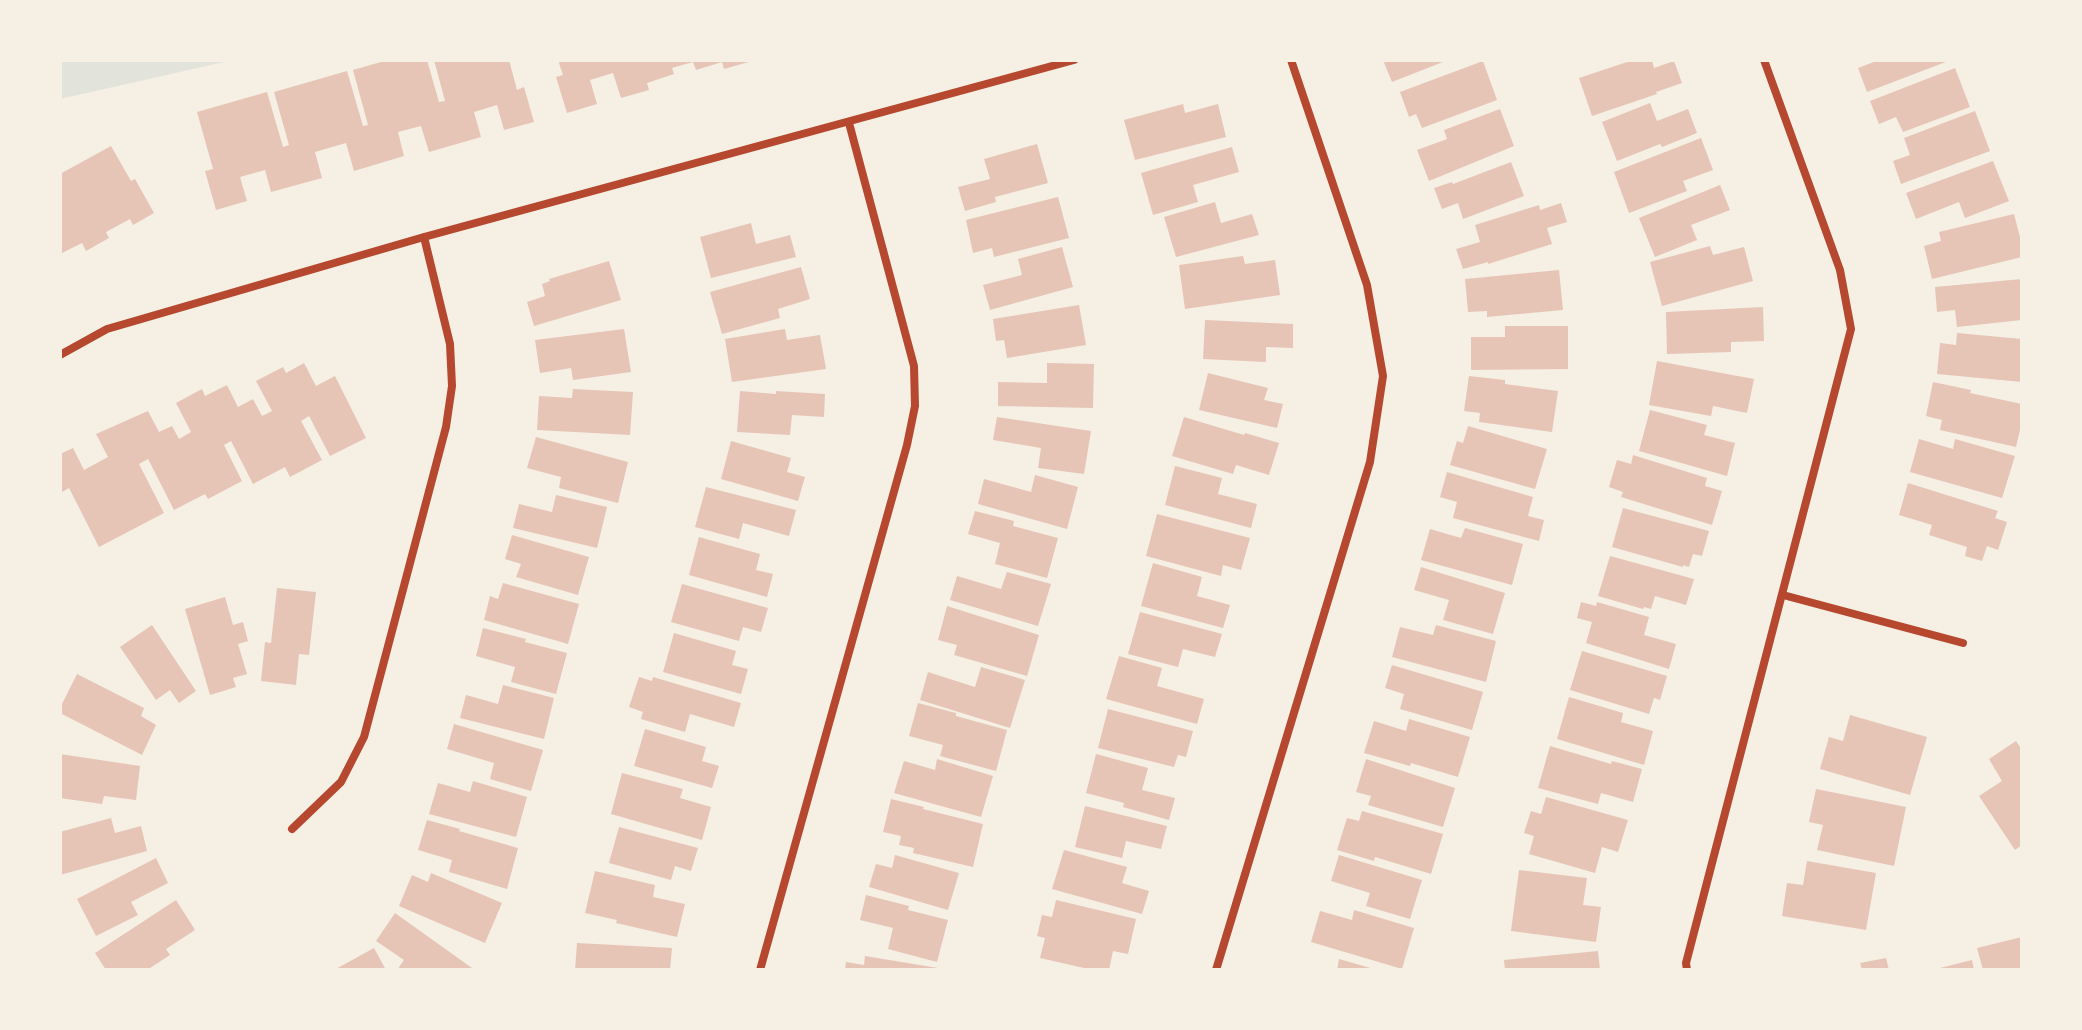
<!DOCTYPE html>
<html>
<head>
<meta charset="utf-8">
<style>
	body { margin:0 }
	#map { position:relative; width:2082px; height:1030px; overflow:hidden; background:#f6efe4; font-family:Jost,sans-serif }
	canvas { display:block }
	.frame { position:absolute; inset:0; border:62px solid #f6efe4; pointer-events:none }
</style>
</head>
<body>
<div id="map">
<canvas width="2082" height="1030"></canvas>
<div class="frame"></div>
</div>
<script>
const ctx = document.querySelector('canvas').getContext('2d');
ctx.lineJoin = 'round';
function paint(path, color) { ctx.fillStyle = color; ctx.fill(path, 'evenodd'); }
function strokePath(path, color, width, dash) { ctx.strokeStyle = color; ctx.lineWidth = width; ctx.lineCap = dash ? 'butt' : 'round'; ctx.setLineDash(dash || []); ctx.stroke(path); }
paint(new Path2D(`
	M60 60H233L60 99Z`), '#e2e4dc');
paint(new Path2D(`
	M388 60H427L439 102 445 101 434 60H509L517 90 524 87 534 122 504 130 497 105 474 112 481 137 429 152 421 126 398 132 404 156 354 171 346 143 315 152 322 178 271 192 265 170 240 177 247 201 216 210 205 171 213 169 197 112 267 92 283 147 289 145 274 92 347 71 363 126 368 125 353 70Z
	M558 60H752V61L724 69 722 62 696 70 693 62 672 68 674 74 647 83 649 90 621 98 613 73 590 80 597 104 567 113 556 77 563 75Z
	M1383 60H1448L1392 82Z
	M1633 60H1652L1654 68 1674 61 1682 83 1656 92 1657 94 1592 116 1579 78Z
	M1879 60H1951L1867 92 1858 68Z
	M1483 61 1497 100 1422 128 1416 114 1409 117 1400 92Z
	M1955 68 1970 107 1903 132 1896 117 1879 124 1870 101Z
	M1650 103 1657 121 1688 109 1697 133 1662 147 1660 144 1617 161 1602 122Z
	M1183 104 1185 113 1218 104 1226 137 1135 160 1124 120Z
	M1500 109 1514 146 1429 181 1417 150 1447 139 1444 130Z
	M1975 111 1990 151 1901 184 1893 161 1910 155 1904 138Z
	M1701 138 1713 170 1683 181 1687 191 1629 213 1614 172Z
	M1037 144 1048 183 995 197 996 202 965 211 958 187 990 179 984 159Z
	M111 146 131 181 135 179 154 213 133 225 130 219 106 232 109 238 86 251 82 243 62 253 60 249V174Z
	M1232 147 1239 172 1193 185 1198 202 1153 215 1141 173Z
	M1993 161 2009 201 1965 218 1959 202 1916 219 1906 193Z
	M1511 162 1524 196 1463 219 1458 203 1442 209 1434 188 1452 182 1453 184Z
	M1720 185 1730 210 1691 225 1697 240 1655 257 1639 218Z
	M1058 197 1069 238 994 257 992 248 973 253 966 220Z
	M1215 202 1221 223 1252 214 1259 235 1176 257 1164 217Z
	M1561 203 1567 222 1547 228 1552 244 1488 264V262L1463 269 1456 249 1480 242 1475 225 1539 205 1540 210Z
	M2014 214 2022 245V257L1932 279 1924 246 1941 241 1939 232Z
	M751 223 756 244 790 235 796 257 711 278 700 237Z
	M1710 246 1713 255 1744 247 1753 281 1662 306 1650 262Z
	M1062 247 1073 287 990 310 983 285 1022 275 1018 259Z
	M1243 256 1245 264 1275 260 1280 295 1185 309 1179 265Z
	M609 261 621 300 534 326 527 302 545 296 542 284 550 281 549 279Z
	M801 267 810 299 778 309 780 318 722 334 710 292Z
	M1559 270 1563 310 1487 317V311L1468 312 1465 279Z
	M2022 279V320L1957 327 1955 310 1937 312 1935 287Z
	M1079 305 1086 345 1007 358 1004 340 996 341 993 319Z
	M1763 307 1764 341 1731 342V352L1667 354 1666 312Z
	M1205 320 1293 324V348L1266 347V362L1203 359Z
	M1505 326H1568V369L1471 370V337H1505Z
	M624 329 631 372 573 380 571 368 540 373 535 340Z
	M785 329 787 340 820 335 826 369 732 382 725 339Z
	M1957 333 2022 339V382L1937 374 1940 343 1956 345Z
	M1657 361 1754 379 1747 413 1713 406 1711 416 1649 405Z
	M304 363 316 386 335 376 366 438 330 456 309 416 301 421 322 460 290 477 285 467 253 484 231 441 224 445 242 481 208 499 205 494 174 510 148 459 139 464 164 513 99 547 69 488 62 492 60 488V454L73 448 84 470 108 457 96 434 148 411 159 432 172 426 179 439 191 432 176 403 202 389 205 396 227 385 238 407 253 399 262 416 272 411 256 381 283 367 286 373Z
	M1047 363 1094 364 1093 408 998 406V382L1047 383Z
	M1208 373 1268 388 1264 400 1283 404 1277 428 1199 410Z
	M1469 376 1505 380V384L1558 391 1552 432 1479 422 1480 413 1464 411Z
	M1933 382 1971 390 1970 393 2022 404V421L2016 447 1940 430 1942 420 1926 416Z
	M573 389 633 392 630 435 537 430 539 396 572 398Z
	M740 391 776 394V391L825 394 824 417 792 415 790 435 737 432Z
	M1650 410 1707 425 1704 435 1735 443 1727 476 1639 451Z
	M997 417 1091 431 1084 474 1038 468 1041 448 993 440Z
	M1184 417 1244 435 1245 433 1279 443 1269 475 1236 465 1233 474 1172 456Z
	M1468 426 1547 449 1535 489 1450 465 1457 441 1463 443Z
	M536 437 628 462 618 503 559 488 561 477 527 468Z
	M1919 439 1953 449 1955 439 2015 456 2002 498 1910 472Z
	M731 441 791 458 787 472 805 477 798 501 721 479Z
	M1633 455 1707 478 1705 486 1722 491 1712 525 1621 497 1623 492 1609 487 1617 460 1631 464Z
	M1175 466 1222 478 1218 494 1257 504 1251 528 1165 505Z
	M1447 472 1533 497 1528 516 1544 520 1539 541 1453 518 1457 502 1440 497Z
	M1035 475 1078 487 1067 529 978 504 984 479 1031 492Z
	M1908 483 1998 511 1995 518 2007 522 1998 550 1987 546 1982 561 1965 556 1967 547 1929 535 1932 525 1899 515Z
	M706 487 796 510 789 536 743 523 739 539 695 527Z
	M556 495 607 507 597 548 513 528 519 504 552 512Z
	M1623 508 1709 531 1702 556 1693 554 1689 567 1683 565V567L1612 547Z
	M975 511 1014 521 1013 526 1058 538 1047 578 995 564 1000 543 968 534Z
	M1157 514 1250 538 1241 570 1223 565 1221 576 1146 556Z
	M1465 528 1523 544 1512 585 1421 560 1430 529 1461 538Z
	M512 535 589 557 578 595 516 577 521 564 505 559Z
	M699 537 760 554 756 570 773 574 767 597 689 575Z
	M1610 556 1694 579 1686 605 1655 596 1651 609 1644 607 1643 609 1598 596Z
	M1153 563 1202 577 1197 596 1230 605 1223 628 1141 606Z
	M1421 567 1505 593 1493 634 1443 620 1449 600 1414 590Z
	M1007 572 1051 584 1038 626 950 600 957 576 1001 589Z
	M503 583 579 604 568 644 484 620 490 596 498 599Z
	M682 584 768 608 761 632 743 627 739 641 671 622Z
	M277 588 316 592 309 655 299 654 296 685 261 681 265 642 271 643Z
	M225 597 233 625 243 622 248 641 238 644 247 674 233 678 236 687 210 695 185 609Z
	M1581 602 1596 606 1597 602 1649 617 1644 635 1676 644 1669 669 1586 643 1592 622 1577 618Z
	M947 606 1039 635 1027 676 954 655 957 645 938 640Z
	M1140 612 1222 634 1215 657 1183 649 1178 667 1128 654Z
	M152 625 196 691 179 703 170 690 156 700 120 647Z
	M1436 625 1496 641 1486 682 1392 657 1400 627 1433 635Z
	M483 628 526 639 525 642 567 653 556 694 511 682 515 667 476 656Z
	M674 633 736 651 732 665 748 669 741 694 663 672Z
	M1582 651 1667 676 1660 700 1654 698 1649 714 1570 690Z
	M1119 656 1162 668 1157 686 1204 699 1197 724 1106 699Z
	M1392 665 1483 692 1472 730 1400 709 1404 694 1385 688Z
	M981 667 1025 680 1010 728 920 700 928 672 975 687Z
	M77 674 144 708 141 716 156 725 142 755 60 713V708Z
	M639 677 652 681 653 677 741 703 734 727 690 714 685 732 641 719 643 712 629 707Z
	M503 685 554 698 544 739 460 718 466 695 498 704Z
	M1569 697 1623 713 1621 722 1653 731 1644 765 1557 739Z
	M918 703 956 713V716L1007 730 996 771 940 756 943 745 909 736Z
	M1108 709 1193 731 1186 757 1178 755 1174 767 1098 748Z
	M1850 715 1927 737 1910 795 1820 769 1829 737 1843 741Z
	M1409 719 1470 737 1458 777 1411 763 1410 766 1364 753 1374 721 1406 731Z
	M454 724 543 750 531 791 490 779 494 763 447 749Z
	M645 729 706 747 702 761 719 766 712 788 634 766Z
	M2016 741 2022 750V845L2015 850 1979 796 2002 781 1989 759Z
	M1550 746 1611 764 1612 761 1642 769 1633 802 1601 793 1598 804 1538 788Z
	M60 754 140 766 136 800 104 796 102 804 60 798Z
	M1096 754 1148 768 1142 790 1175 798 1169 820 1123 807 1124 803 1086 793Z
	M937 759 993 776 981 817 894 793 904 761 935 770Z
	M1366 759 1455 788 1443 827 1368 805 1371 796 1356 792Z
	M622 773 683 789 680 798 711 807 702 840 611 814Z
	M473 781 527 797 516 837 429 814 438 783 470 792Z
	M1816 789 1906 807 1894 866 1817 850 1823 825 1809 822Z
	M1546 797 1628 820 1618 852 1602 847 1595 873 1529 854 1534 836 1524 833 1531 811 1541 814Z
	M891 799 924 807 923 809 983 824 973 867 913 853 914 848 899 845 901 836 883 832Z
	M1085 806 1167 826 1161 849 1126 841 1122 858 1075 847Z
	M1362 811 1443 834 1431 874 1375 857 1374 861 1337 850 1347 818 1359 821Z
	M111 818 115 833 141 826 147 851 60 875V832Z
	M427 820 460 829 459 831 518 848 507 889 449 872 452 860 418 850Z
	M619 827 698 848 691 871 675 866 671 880 609 863Z
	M1064 850 1127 867 1122 883 1149 891 1142 914 1052 889Z
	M895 855 959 873 948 910 869 887 876 864 892 868Z
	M1339 855 1422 880 1410 919 1366 906 1370 893 1331 881Z
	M156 858 168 883 131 902 138 915 96 936 77 899Z
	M1807 861 1876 873 1866 930 1782 916 1787 883 1803 885Z
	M1519 870 1587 878 1583 905 1601 907 1596 942 1511 931Z
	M595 871 655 885 653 897 685 904 677 937 616 923 617 920 585 913Z
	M431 873 502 903 485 943 399 906 412 875 428 882Z
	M866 895 909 906 908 910 948 920 937 962 888 949 893 928 860 920Z
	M176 900 195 930 166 949 170 955 147 970H106L95 953Z
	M1056 900 1136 919 1128 954 1113 951 1109 970H1093L1040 958 1045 938 1037 936 1042 915 1052 917Z
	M1354 910 1414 928 1402 969 1311 942 1320 911 1352 920Z
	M395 913 472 968 471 970H397L404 960 376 941Z
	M2022 937V970H1983L1977 948Z
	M577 943 672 948 670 970H575Z
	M374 948 386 970H334Z
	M1598 951 1600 970H1505L1504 960Z
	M865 956 938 968V970H845L846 962 864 965Z
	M1886 958 1889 970H1862L1860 963Z
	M1339 959 1374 969V970H1337Z
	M1972 960 1974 970H1937L1936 969Z`), '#e6c5b7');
strokePath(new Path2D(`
	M60 355 107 329 424 237 1074 60
	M1783 595 1963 643
	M292 829 341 782 364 737 446 427 452 386 450 344 424 237
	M760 970 907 445 915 406 914 366 849 123
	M1216 970 1370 462 1383 376 1367 285 1291 60
	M1687 970 1686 963 1851 329 1840 270 1764 60`), '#b5482f', 8);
</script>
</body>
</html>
